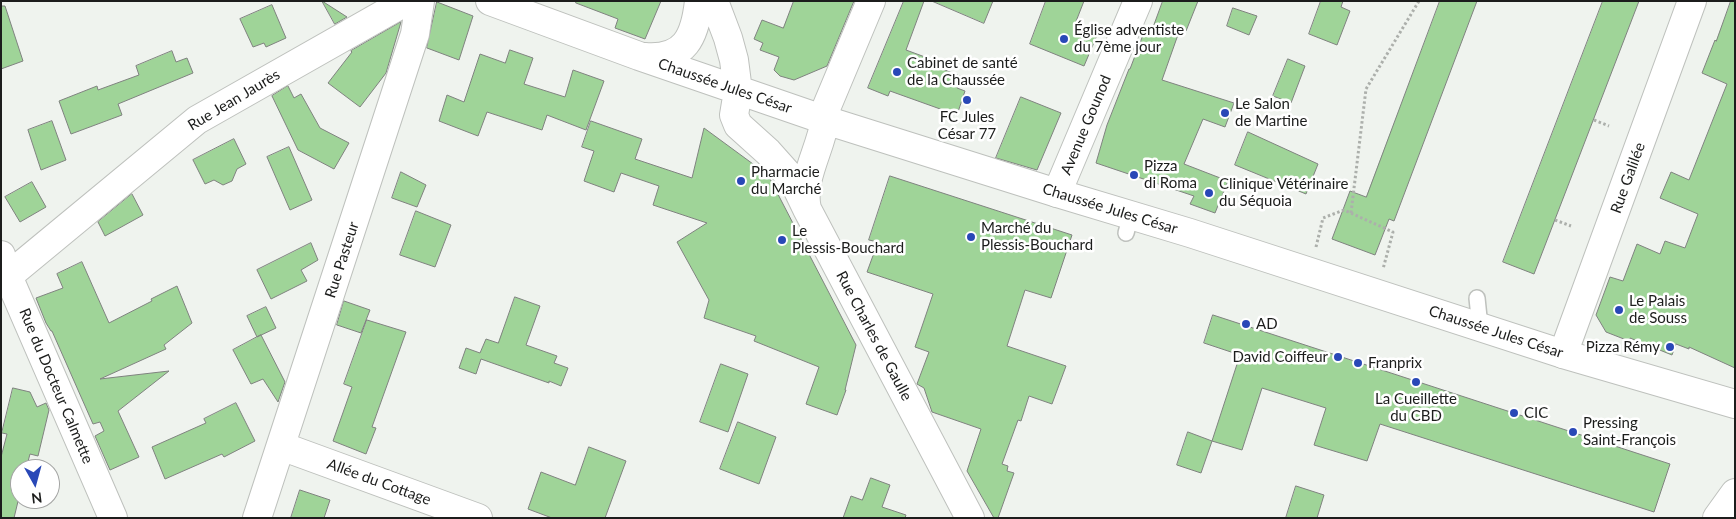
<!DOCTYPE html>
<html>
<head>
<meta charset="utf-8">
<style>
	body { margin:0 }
	#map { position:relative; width:1736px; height:519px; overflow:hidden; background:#eff3ee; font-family:Lato,sans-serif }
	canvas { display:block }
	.frame { position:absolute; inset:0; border:2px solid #1c1d1c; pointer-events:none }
	.north { position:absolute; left:10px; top:459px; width:50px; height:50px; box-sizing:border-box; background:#fff; border:1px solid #a4a5a4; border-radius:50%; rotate:173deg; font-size:14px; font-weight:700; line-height:20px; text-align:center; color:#1c1d1c }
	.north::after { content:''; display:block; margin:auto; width:18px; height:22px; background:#2948b7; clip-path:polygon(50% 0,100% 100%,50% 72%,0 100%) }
</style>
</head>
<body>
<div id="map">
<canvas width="1736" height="519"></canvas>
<div class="frame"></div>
<div class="north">N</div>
</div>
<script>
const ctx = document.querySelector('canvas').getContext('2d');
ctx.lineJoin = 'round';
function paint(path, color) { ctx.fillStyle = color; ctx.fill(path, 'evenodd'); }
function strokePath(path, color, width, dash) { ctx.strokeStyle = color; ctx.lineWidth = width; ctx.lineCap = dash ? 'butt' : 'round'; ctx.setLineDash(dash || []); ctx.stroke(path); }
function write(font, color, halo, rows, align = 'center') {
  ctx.font = font + ' Lato,sans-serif'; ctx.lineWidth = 5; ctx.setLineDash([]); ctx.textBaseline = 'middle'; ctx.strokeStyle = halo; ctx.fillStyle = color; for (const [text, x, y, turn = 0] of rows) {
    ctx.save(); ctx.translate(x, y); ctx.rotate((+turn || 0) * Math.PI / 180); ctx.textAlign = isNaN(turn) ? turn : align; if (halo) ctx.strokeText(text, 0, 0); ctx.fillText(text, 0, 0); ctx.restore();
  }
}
const building = new Path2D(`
	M322 1 347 17 335 24Z
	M576 1H661L645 39 615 28 618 19 576 3Z
	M794 1H854L827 66 794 80 780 76 774 70 779 57 760 50 763 43 754 39 762 20 783 28Z
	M904 1H924L906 50 925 57 923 61 962 77 957 88 965 91 957 115 890 91 888 96 868 88Z
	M932 1H993L984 23Z
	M1046 1H1084L1075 24 1098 33 1084 66 1030 44Z
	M1163 1H1198L1186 31 1180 29 1162 80 1234 103 1225 127 1203 119 1184 164 1228 181 1215 213 1190 204 1194 196 1096 163 1107 125 1129 69H1130L1146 27 1152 29Z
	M1321 1H1343L1341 7 1350 11 1337 45 1309 34Z
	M1440 1H1477L1394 221 1389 219 1375 255 1332 239 1350 191 1366 197Z
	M1603 1H1639L1534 274 1503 262Z
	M1731 1H1735V368L1689 347V349L1676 344 1672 355 1630 338 1629 341 1606 332 1596 315 1610 277 1623 281 1637 244 1660 254 1665 241 1685 248 1698 214 1660 198 1671 172 1689 180 1727 84 1702 73 1715 40 1716 41Z
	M437 2 473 16 459 60 427 48Z
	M272 5 286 38 266 47 264 43 253 47 240 19Z
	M1 6H5L23 61 1 69Z
	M1233 8 1257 16 1249 35 1227 26Z
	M401 22 386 73 360 107 328 83 352 52 351 51Z
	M510 50 533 58 524 84 565 97 573 70 604 81 586 130 547 115 542 130 487 112 478 136 439 121 447 95 464 102 480 54 505 63Z
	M172 51 176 62 187 58 193 73 118 104 122 115 71 134 59 101 97 86 98 90 139 75 136 66Z
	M1288 59 1305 66 1291 103 1273 96Z
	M288 86 294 98 301 94 320 128 349 143 334 169 298 150 272 96Z
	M1021 97 1061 113 1037 170 996 158Z
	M52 121 66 160 41 170 28 130Z
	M591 121 642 139 635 159 692 178 704 128 768 175 856 345 845 390H846L837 415 806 404 819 367 754 341 756 336 704 318 709 300 677 242 707 223 653 205 659 186 621 173 614 192 584 181 594 151 582 147Z
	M1248 132 1318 164 1306 194 1235 165Z
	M234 139 246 164 237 169 232 181 223 185 214 180 205 184 193 160Z
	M289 147 312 200 290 210 267 157Z
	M401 172 426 185 417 207 392 198Z
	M890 176 1072 235 1051 298 1025 290 1007 346 1066 366 1052 404 1029 396 1021 421 1018 420 1002 464 1008 466 1007 471 1014 473 998 518H994L967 471 981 429 932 412 924 388 917 384 929 352 915 347 933 294 867 272 878 242 869 240Z
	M32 182 46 207 20 222 5 197Z
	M132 194 143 215 105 236 98 222Z
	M416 211 451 225 435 267 400 255Z
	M311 243 318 260 301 270 307 281 271 299 257 270Z
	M82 262 109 323 152 301 151 299 177 286 192 323 164 345 166 349 100 379 169 371 118 411 139 457 110 470 95 436 104 431 100 422 93 424 52 331H51L46 323 36 298 63 288 57 274Z
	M515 297 540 306 526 345 557 356 554 363 568 368 561 386 549 381V383L481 359 476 374 459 368 466 348 480 353 486 339 498 343Z
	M344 301 370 310 361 333 337 325Z
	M266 307 276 328 257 337 247 316Z
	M1213 315 1670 464 1654 512 1380 424 1367 461 1314 445 1326 408 1262 388 1242 450 1212 441 1240 355 1204 343Z
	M367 320 406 332 372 427 376 428 366 454 333 441 352 387 344 384Z
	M261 335 285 382 278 402 263 379 251 384 233 350Z
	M721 364 748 374 728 432 700 422Z
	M13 388 30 392 37 407 46 403 49 410 38 456 30 454 26 469H20V493L14 518H1V457L7 434 2 433Z
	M236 403 255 441 224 457 222 454 165 479 152 447 206 423 204 419Z
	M738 422 776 437 759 484 720 469Z
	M1188 432 1212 441 1201 473 1177 465Z
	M589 447 626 461 605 518H552L528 509 541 472 575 485Z
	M871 478 890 485 882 507 906 515 905 518H843L851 496 862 500Z
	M1296 486 1324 495 1317 518H1286Z
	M300 490 330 500 324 518H291Z`);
paint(building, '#9fd498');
strokePath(building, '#7f827f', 1);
const lane = new Path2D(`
	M1126 233 1131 215
	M1477 298 1480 327`);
const street = new Path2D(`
	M825 120 827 106 871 1
	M1057 193 1138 1
	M1 255 8 276 113 518
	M1 282 197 120 398 6 414 1
	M1563 354 1692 1
	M281 446 478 518
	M257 518 415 34 420 1
	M1717 518 1735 493`);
const secondary = new Path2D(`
	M490 1 639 56 825 120 1057 193 1190 233 1563 354 1735 404
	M714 1 728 38 734 60 738 91 734 115 738 125 768 152 793 180 807 209
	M645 57C685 60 695 37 699 1
	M825 120C821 149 800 180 807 209L970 518`);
strokePath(lane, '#bec1bd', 18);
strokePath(street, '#bec1bd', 30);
strokePath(secondary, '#bec1bd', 30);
strokePath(new Path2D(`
	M1594 120 1609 126
	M1351 213 1366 89 1419 1
	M1555 220 1571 226
	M1316 247 1323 218 1344 210 1393 232 1383 269`), '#acafab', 3, [2.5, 2.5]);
strokePath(lane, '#fff', 15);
strokePath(street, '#fff', 28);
strokePath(secondary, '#fff', 28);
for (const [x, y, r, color] of [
	[1064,39,5,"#2948b7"],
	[897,72,5,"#2948b7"],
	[967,100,5,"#2948b7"],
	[1225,113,5,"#2948b7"],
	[1134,175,5,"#2948b7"],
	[741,181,5,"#2948b7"],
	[1209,193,5,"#2948b7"],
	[971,237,5,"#2948b7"],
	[782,240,5,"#2948b7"],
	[1619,310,5,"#2948b7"],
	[1246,324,5,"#2948b7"],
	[1670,347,5,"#2948b7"],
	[1338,357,5,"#2948b7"],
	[1358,363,5,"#2948b7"],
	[1416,382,5,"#2948b7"],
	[1514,413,5,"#2948b7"],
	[1573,432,5,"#2948b7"]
]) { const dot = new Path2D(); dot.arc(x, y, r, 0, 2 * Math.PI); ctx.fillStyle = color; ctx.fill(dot); strokePath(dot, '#fff', 2); }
write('15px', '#1c1d1c', '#fff', [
	["Église adventiste",1074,30],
	["du 7ème jour",1074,47],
	["Cabinet de santé",907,63],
	["de la Chaussée",907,80],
	["Le Salon",1235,104],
	["de Martine",1235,121],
	["FC Jules",967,117,"center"],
	["César 77",967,134,"center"],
	["Pizza",1144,166],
	["di Roma",1144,183],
	["Pharmacie",751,172],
	["du Marché",751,189],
	["Clinique Vétérinaire",1219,184],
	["du Séquoia",1219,201],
	["Marché du",981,228],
	["Plessis-Bouchard",981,245],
	["Le",792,231],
	["Plessis-Bouchard",792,248],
	["Le Palais",1629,301],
	["de Souss",1629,318],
	["AD",1256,324],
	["Pizza Rémy",1660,347,"right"],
	["David Coiffeur",1328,357,"right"],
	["Franprix",1368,363],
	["La Cueillette",1416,399,"center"],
	["du CBD",1416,416,"center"],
	["CIC",1524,413],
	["Pressing",1583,423],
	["Saint-François",1583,440]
], 'left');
write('15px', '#1c1d1c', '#fff', [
	["Chaussée Jules César",725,86,19],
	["Rue Jean Jaurès",234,100,-31],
	["Avenue Gounod",1086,125,-67],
	["Rue Galilée",1628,178,-70],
	["Chaussée Jules César",1110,209,17],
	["Rue Pasteur",342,260,-72],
	["Chaussée Jules César",1496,332,18],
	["Rue Charles de Gaulle",874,336,62],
	["Rue du Docteur Calmette",56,386,67],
	["Allée du Cottage",379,482,20]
]);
</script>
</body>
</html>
